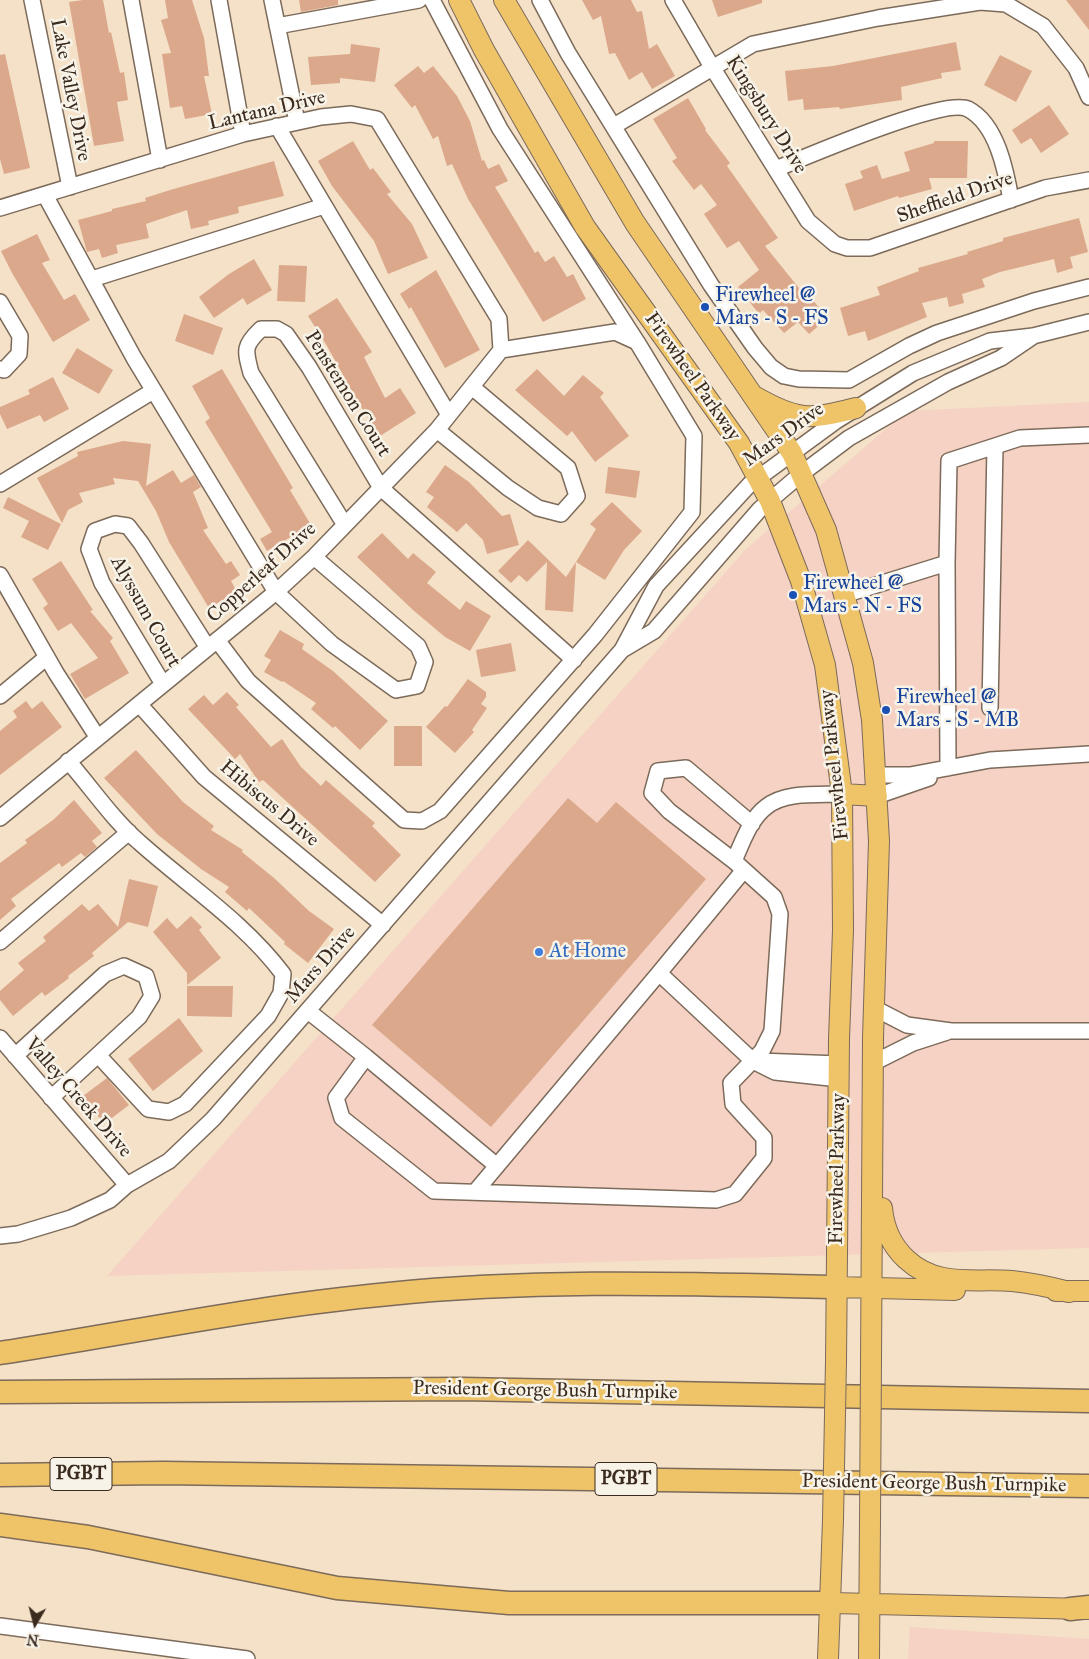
<!DOCTYPE html>
<html>
<head>
<meta charset="utf-8">
<style>
	body { margin:0 }
	#map { position:relative; width:1089px; height:1659px; overflow:hidden; background:#f4e1c8; font-family:"IM FELL Great Primer",serif }
	canvas { display:block }
	.north { position:absolute; left:10px; top:1599px; width:50px; height:50px; -webkit-text-stroke:4px #f7f3e8; paint-order:stroke; rotate:188deg; font-size:14px; font-weight:700; line-height:20px; text-align:center; color:#3b2a1e }
	.north::after { content:''; display:block; margin:auto; width:18px; height:22px; background:#3b2a1e; clip-path:polygon(50% 0,100% 100%,50% 72%,0 100%) }
</style>
</head>
<body>
<div id="map">
<canvas width="1089" height="1659"></canvas>
<div class="north">N</div>
</div>
<script>
const ctx = document.querySelector('canvas').getContext('2d');
ctx.lineJoin = 'round';
function paint(path, color) { ctx.fillStyle = color; ctx.fill(path, 'evenodd'); }
function strokePath(path, color, width, dash) { ctx.strokeStyle = color; ctx.lineWidth = width; ctx.lineCap = dash ? 'butt' : 'round'; ctx.setLineDash(dash || []); ctx.stroke(path); }
function write(font, color, halo, rows, align = 'center') {
  ctx.font = font + ' "IM FELL Great Primer",serif'; ctx.lineWidth = 5; ctx.setLineDash([]); ctx.textBaseline = 'middle'; ctx.strokeStyle = halo; ctx.fillStyle = color; for (const [text, x, y, turn = 0] of rows) {
    ctx.save(); ctx.translate(x, y); ctx.rotate((+turn || 0) * Math.PI / 180); ctx.textAlign = isNaN(turn) ? turn : align; if (halo) ctx.strokeText(text, 0, 0); ctx.fillText(text, 0, 0); ctx.restore();
  }
}
paint(new Path2D(`
	M1089 402V1248L107 1276 745 550 907 411Z
	M910 1627 1089 1639V1659H908Z`), '#f6d2c4');
paint(new Path2D(`
	M83 0H103L109 33 111 32 120 73 124 72 128 100 117 102 124 141 94 146 69 2Z
	M165 0H192L204 38 209 76H204L212 114 185 119 182 106 170 108 162 54 171 53 161 20 168 18Z
	M299 0H338V5L301 12Z
	M582 0H631L637 12 642 11 649 49 657 44 675 76 652 89 642 72 629 80 615 53 609 54 601 16 593 20Z
	M712 0H762V3L718 17Z
	M1066 0H1089V30Z
	M956 42 961 70 941 73 942 78 901 87 902 100 840 109 839 107 804 110 803 99 788 101 785 71 833 66Z
	M351 44 380 48 375 82 340 78V83L311 85 308 57 350 54Z
	M5 54 30 168 4 174 0 159V55Z
	M1000 55 1032 71 1016 102 984 85Z
	M418 66 424 73 433 66 457 96 470 121 482 161 484 160 488 169 499 164 508 181 495 187 535 253 538 251 545 262 554 256 567 277 573 274 586 299 543 322 468 199 452 164 447 166 438 136 433 139 415 105 412 108 394 85Z
	M688 98 706 129 705 130 730 163 727 166 778 238 765 246 803 293 805 291 828 318 809 334 798 322 784 333 763 310 759 314 738 287 759 270 739 241 727 248 704 214 717 205 701 184 694 190 672 161 677 158 653 119Z
	M1049 105 1069 134 1041 153 1031 138 1021 144 1012 130Z
	M353 141 370 170 373 168 391 192 387 194 412 224 428 258 388 274 374 241 332 186 318 161Z
	M934 141H968L967 178H929L932 189 899 198 898 196 854 211 845 184 863 178 860 171 877 165 882 179 910 171 904 152 934 143Z
	M274 161 284 196 238 207 239 213 208 221 209 225 191 229 187 210 146 224 149 238 116 245 118 253 102 258 99 249 87 252 78 220 112 211V209L146 201 145 198 170 190Z
	M1079 218 1088 252 1070 257 1073 268 1057 273 1054 259 1000 272 982 279 985 287 962 294 964 303 949 307 947 297 922 303 927 317 868 341 865 331 848 336 840 308 880 295 877 287 919 271 918 268 968 254 967 252 1003 241V238Z
	M37 234 50 260 42 263 64 300 75 294 90 320 53 342 12 273 1 251Z
	M254 259 272 290 247 305 243 298 214 318 199 297 229 274Z
	M279 265 307 266 305 302 277 301Z
	M436 270 480 350 445 368 411 307 409 309 400 294Z
	M337 298 372 352 364 357 385 398 400 388 416 413 380 436 358 402 327 346 308 316Z
	M184 314 223 328 213 355 175 341Z
	M77 348 113 370 99 394 62 373Z
	M222 369 293 488 290 490 311 525 267 551 260 539 272 532 205 422 210 418 192 386Z
	M537 369 564 396 583 375 604 393 600 397 629 436 595 462 572 431 567 436 515 390Z
	M53 377 69 409 44 422 40 415 7 429 0 414V407L30 394 28 390Z
	M123 441 151 444 146 486 173 470 181 483 194 475 201 487 193 492 208 528 203 530 226 564 231 561 240 575 231 581 237 592 209 608 169 542 156 511 138 481 113 478 115 484 79 493 83 502 68 510 62 523 37 478 78 456 77 452Z
	M445 465 469 482 502 516 510 514 519 545 487 554 483 540 466 523 457 532 427 507 434 497 426 492Z
	M608 467 640 471 636 498 605 493Z
	M8 497 61 524 48 550 21 537 29 521 3 508Z
	M612 502 642 531 624 550 605 580 576 562 596 529 590 524Z
	M382 533 408 559 413 553 436 572 427 583 460 610 466 601 491 616 470 651 445 637 413 610 357 557Z
	M528 540 566 577 576 562 573 612 545 610 547 562 527 582 519 575 511 583 498 571Z
	M61 561 93 610 90 611 113 638 110 641 129 673 85 699 70 674 98 658 71 623 58 631 43 608 48 604 32 579Z
	M280 630 304 644 302 649 333 671 388 721 360 750 335 726 333 728 311 709 316 703 283 681 282 682 264 672 271 660 264 656Z
	M511 643 516 671 481 677 476 650Z
	M468 679 486 692V697L481 704 487 708 472 730 474 732 455 753 426 727 445 706 447 707Z
	M227 692 239 705 236 707 271 747 282 739 301 767 321 786 326 780 375 823 372 826 401 855 375 882 263 780 259 782 240 754 235 759 188 709 204 695 213 705Z
	M26 701 32 709 42 701 62 727 0 775V731L17 717 13 711Z
	M394 726H422V766H394Z
	M136 750 183 802 214 826 211 830 243 850 242 852 274 878 309 911 334 929 308 963 284 944 285 942 249 908 247 911 225 892 229 887 201 869 157 834 104 778Z
	M568 798 597 823 616 802 706 879 491 1127 372 1025Z
	M74 800 102 833 92 841 97 847 85 857 81 853 62 867 59 863 11 899 16 906 0 920V863L27 843 25 840 53 820Z
	M129 879 158 886 148 927 128 922 92 953 94 956 68 976 69 978 45 996 42 992 13 1016 0 1000V991L24 970 18 963 46 941 43 937 82 904 89 911 98 904 118 927Z
	M191 916 202 927 199 930 221 958 187 985V973L153 932 167 918 177 929Z
	M187 986H233L232 1017 187 1016Z
	M179 1018 203 1051 153 1091 128 1059Z
	M107 1078 129 1105 104 1124 83 1096Z`), '#dba88b');
const minor = new Path2D(`
	M32 0 70 187
	M131 0 160 160
	M219 0 243 134
	M272 0 297 122
	M432 0 500 129 637 342
	M540 0 568 53 711 285 755 348 771 367 784 376 799 379 849 380 909 346 937 333 1034 301 1089 287
	M673 0 712 67 808 221 835 244 847 248H870L1045 188 1089 180
	M277 26 419 0
	M277 126 449 415
	M614 126 753 44 878 18 980 2 1006 4 1043 26 1076 68 1089 97
	M776 169C806 157 944 97 968 109 997 124 1006 171 1011 200
	M45 195 134 358 276 592 332 644 396 690 417 686 425 662 418 646 314 557
	M0 208 243 134 321 117 351 114 377 119 499 319 501 350 437 430 314 557 276 592 0 818
	M92 279 324 206
	M0 302 20 336 19 354 4 370 0 369
	M437 430 508 488 538 508 561 514 577 496 568 468 472 387
	M0 484 153 391
	M345 525 251 373C245 350 243 346 261 329H277L286 334 309 367 381 488 574 660
	M947 563 948 768
	M0 575 56 673 98 738
	M844 595 947 563 949 461 1020 438 1089 435
	M217 640 248 681 404 820 422 821 440 811 595 635 692 512 694 436 637 342 615 332 501 350
	M622 650 654 631 760 509 801 474 849 438 948 382 1001 358 1032 337
	M163 684 102 583 89 549 95 531 115 524 128 526 141 543 208 648
	M0 696 47 657
	M139 704 204 777 383 925
	M990 708 995 446
	M68 761C91 787 113 820 139 842 187 885 244 922 283 974L281 993 268 1016 185 1104 169 1112 148 1109 98 1055
	M876 775H910L990 760 1089 754
	M877 796 929 778
	M734 861 669 811 652 793 658 771 686 768 752 824
	M744 870 659 973 753 1061 775 1072 839 1079
	M0 942 129 832
	M874 1008 907 1025 951 1031H1089
	M308 1011 366 1057 336 1098 342 1118 434 1191 716 1200 735 1194 764 1158V1138L733 1104 731 1083 762 1051 772 1031 780 914 774 897 734 861C742 843 750 819 766 807 785 791 819 795 842 794
	M0 1038 127 1185
	M15 1056 105 974 124 966 146 976 152 996 139 1017 51 1098
	M366 1057 497 1166
	M759 1061 839 1064
	M873 1063 913 1043 947 1032
	M475 1192 659 973
	M0 1236 18 1234 71 1218 110 1200 127 1185 169 1161 213 1119 622 650 656 586 750 484 836 421 913 373 990 341 1033 336 1089 322
	M0 1626 247 1659`);
const major = new Path2D(`
	M459 0 484 50 585 227 739 443 770 501 801 581 825 665 842 794 843 930 839 1039 836 1361
	M504 0 635 223 792 453 826 530 863 663 872 720 879 841 873 1038 871 1361
	M754 396C797 421 810 420 856 408
	M842 794 877 796
	M882 1208C884 1229 891 1245 906 1259 937 1288 973 1278 1012 1281 1032 1283 1050 1287 1069 1292
	M837 1287 955 1290
	M1056 1291H1089
	M831 1603 1087 1609
	M828 1659 833 1520
	M869 1659 870 1520`);
const highway = new Path2D(`
	M0 1353C129 1333 259 1306 389 1294 538 1279 688 1284 837 1287
	M0 1392 462 1389 1089 1401
	M0 1475 163 1473 1089 1486
	M0 1525 88 1537 337 1588 509 1603H831
	M1070 1609 1089 1607`);
strokePath(minor, '#7c6a5a', 18);
strokePath(major, '#7c6a5a', 22);
strokePath(highway, '#7c6a5a', 25);
strokePath(minor, '#fff', 15);
strokePath(major, '#efc469', 20);
strokePath(highway, '#efc469', 22);
const majorBridge = new Path2D(`
	M833 1520 836 1361
	M870 1520 871 1361`);
strokePath(majorBridge, '#7c6a5a', 22, []);
strokePath(majorBridge, '#efc469', 20);
for (const [x, y, r, color] of [
	[705,307,5,"#1a4fb4"],
	[793,595,5,"#1a4fb4"],
	[886,710,5,"#1a4fb4"],
	[539,952,5,"#3f7fe0"]
]) { const dot = new Path2D(); dot.arc(x, y, r, 0, 2 * Math.PI); ctx.fillStyle = color; ctx.fill(dot); strokePath(dot, '#f7f3e8', 2); }
for (const [x, y, w] of [
	[81,1474,62],
	[626,1479,62]
]) { const box = new Path2D(); box.roundRect(x - w / 2, y - 16.5, w, 33, 4); ctx.fillStyle = '#f7f3e8'; ctx.fill(box); strokePath(box, '#3b2a1e', 1); }
write('bold 19px', '#3b2a1e', null, [
	["PGBT",81,1474],
	["PGBT",626,1479]
]);
write('20px', '#3b2a1e', '#f7f3e8', [
	["Lake Valley Drive",70,90,79],
	["Lantana Drive",267,111,-13],
	["Kingsbury Drive",766,115,58],
	["Sheffield Drive",955,198,-19],
	["Firewheel Parkway",692,377,55],
	["Penstemon Court",347,394,58],
	["Mars Drive",784,435,-36],
	["Copperleaf Drive",262,573,-42],
	["Alyssum Court",145,612,61],
	["Firewheel Parkway",835,765,-96],
	["Hibiscus Drive",269,804,40],
	["Mars Drive",321,965,-49],
	["Valley Creek Drive",78,1098,49],
	["Firewheel Parkway",838,1169,-89],
	["President George Bush Turnpike",545,1391,1],
	["President George Bush Turnpike",934,1484,1]
]);
write('20px', '#164399', '#f7f3e8', [
	["Firewheel @",715,296],
	["Mars - S - FS",715,319],
	["Firewheel @",803,584],
	["Mars - N - FS",803,607],
	["Firewheel @",896,698],
	["Mars - S - MB",896,721]
], 'left');
write('20px', '#366cbe', '#f7f3e8', [
	["At Home",549,952]
], 'left');
</script>
</body>
</html>
